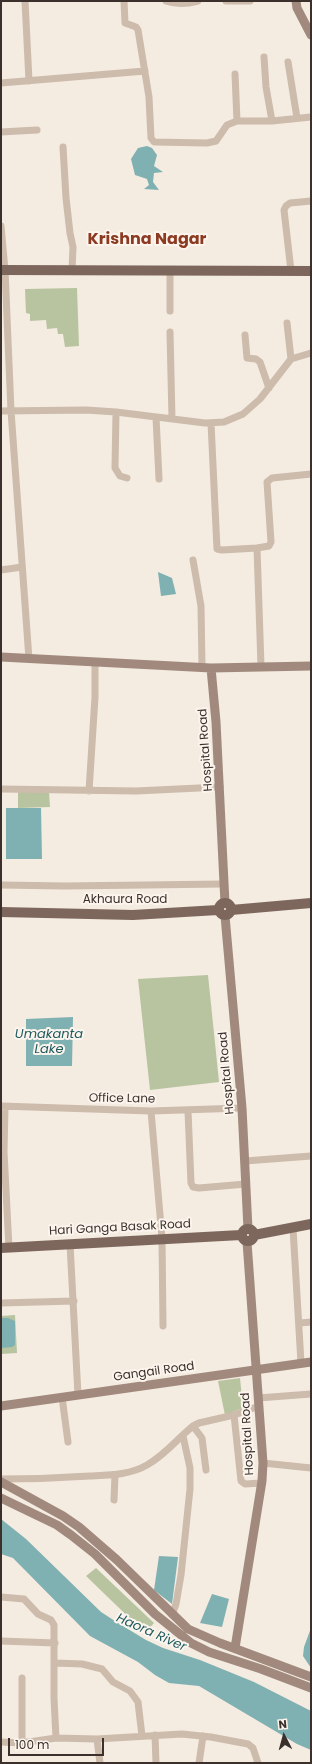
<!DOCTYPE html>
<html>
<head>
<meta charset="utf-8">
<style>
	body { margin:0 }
	#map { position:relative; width:312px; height:1764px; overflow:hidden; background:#f4ebe1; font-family:Poppins,sans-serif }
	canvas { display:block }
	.frame { position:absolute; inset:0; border:2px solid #3b302b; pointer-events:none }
	.north { position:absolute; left:264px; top:1716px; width:40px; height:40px; -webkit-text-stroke:3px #fbf5ee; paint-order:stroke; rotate:354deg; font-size:11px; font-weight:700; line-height:16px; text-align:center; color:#3b302b }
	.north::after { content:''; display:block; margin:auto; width:14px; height:18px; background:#3b302b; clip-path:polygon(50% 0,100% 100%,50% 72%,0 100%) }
	.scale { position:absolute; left:8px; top:1738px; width:96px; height:18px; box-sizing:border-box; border:2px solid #3b302b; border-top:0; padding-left:5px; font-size:12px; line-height:14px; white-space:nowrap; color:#3b302b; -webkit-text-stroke:3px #fbf5ee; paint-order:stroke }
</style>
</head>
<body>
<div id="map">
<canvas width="312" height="1764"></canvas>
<div class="frame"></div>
<div class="north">N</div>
<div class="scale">100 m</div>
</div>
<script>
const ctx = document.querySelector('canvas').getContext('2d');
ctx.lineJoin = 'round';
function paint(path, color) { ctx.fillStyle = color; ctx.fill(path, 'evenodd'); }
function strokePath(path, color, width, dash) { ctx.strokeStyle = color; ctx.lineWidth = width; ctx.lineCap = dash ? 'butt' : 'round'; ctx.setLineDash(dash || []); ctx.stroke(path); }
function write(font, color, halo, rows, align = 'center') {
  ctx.font = font + ' Poppins,sans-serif'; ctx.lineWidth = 4; ctx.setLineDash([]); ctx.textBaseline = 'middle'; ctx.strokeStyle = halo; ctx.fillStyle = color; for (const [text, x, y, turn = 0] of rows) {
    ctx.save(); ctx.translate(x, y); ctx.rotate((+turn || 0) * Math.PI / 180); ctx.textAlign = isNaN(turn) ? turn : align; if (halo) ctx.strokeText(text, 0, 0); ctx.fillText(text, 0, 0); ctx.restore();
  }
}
paint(new Path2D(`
	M77 288 79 346 65 347 63 334H58L57 328 47 329 46 320 30 321V314L26 313 25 289Z
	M18 792H49L50 807 18 808Z
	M208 975 219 1082 150 1090 138 979Z
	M15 1315 17 1353 1 1354V1316Z
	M240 1378 243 1408 225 1415 218 1381Z
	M96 1568 154 1623 145 1633 86 1576Z`), '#b8c4a0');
paint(new Path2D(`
	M147 146 152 148 157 155 154 166 163 172 154 173 153 182 159 190 144 189 149 185 147 179 135 175 131 159 138 148Z
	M158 572 172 578 176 594 161 596Z
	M6 808H41L42 859H6Z
	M73 1017 72 1066H26V1019Z
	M1 1318H8L15 1321V1345L12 1347 1 1348Z
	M1 1519 26 1539 101 1612 118 1623 146 1640 163 1648 200 1660 254 1682 311 1711V1750L297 1744 199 1686 169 1683 155 1675 138 1662 90 1636 13 1558 1 1554Z
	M159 1556 178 1557 172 1604 154 1590Z
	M212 1594 229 1599 222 1627 200 1623Z
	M311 1628V1668L303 1656 304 1647Z`), '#7fb0b2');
strokePath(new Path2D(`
	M25 1 29 81
	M124 1 125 23 136 27 138 30 149 97 151 138 154 142 207 143 216 141 227 125 237 121 235 74
	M166 1C177 5 187 4 198 1
	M226 1H250
	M264 57 266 87 272 121
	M288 62 297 118
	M1 83 145 71
	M237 121H272L311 117
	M1 132 37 130
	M63 147 66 198 70 233 73 247 72 270
	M1 226 5 270 11 411 29 659
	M170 271V311
	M291 271 284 210 286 206 290 203 311 201
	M287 323 291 359
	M170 332 172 419
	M245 335 247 358 256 359 260 362 269 388
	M1 411 86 410 116 412 205 423 224 422 243 414 260 399 291 359 311 353
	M116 412 115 468 120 476 127 478
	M156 417 159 479
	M211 423 217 549 222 550 257 548
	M193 560 201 606 202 667
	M1 570 22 567
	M261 666 257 548 269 546 271 542 267 482 272 478 311 474
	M1 789 136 791 220 787
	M89 791 95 697V662
	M1 885 65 886 224 884
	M1 1106 151 1111 242 1108
	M5 1107 4 1152 9 1248
	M151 1111 162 1238 163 1326
	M188 1111 191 1183 193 1187 199 1188 246 1184
	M245 1161 311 1156
	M293 1228 301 1363
	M70 1244 78 1395
	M1 1303 74 1301
	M300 1323 311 1322
	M62 1397 68 1442
	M258 1398 311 1394
	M234 1415 241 1481 245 1484 262 1483
	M193 1426 202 1438 206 1470
	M263 1463 311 1468
	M1 1479C31 1479 60 1478 90 1476 109 1475 130 1475 147 1465 165 1455 177 1439 193 1426L199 1423 234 1415 259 1406
	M114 1500 115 1475
	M1 1597 24 1599 38 1614 51 1620 54 1625V1698L56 1738
	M172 1615 176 1604 181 1575 190 1489V1468L183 1436
	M1 1641 55 1643
	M55 1663 82 1664 102 1669 113 1682 130 1691 138 1702 142 1736
	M155 1735 156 1763
	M97 1739 100 1763
	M1 1742 22 1743 56 1738 97 1739 182 1734 211 1737 248 1744 253 1748 258 1763
	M22 1743V1678
	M199 1763 203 1736`), '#cdbbac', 7);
strokePath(new Path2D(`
	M296 1 297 8 311 35
	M1 657 211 668 311 666
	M211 668 216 722 225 903
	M225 916 242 1108 248 1229
	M1 1406 311 1362
	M1 1482 63 1516 79 1527 117 1560 188 1629 220 1643 311 1677
	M1 1498 57 1525 71 1535 95 1554 155 1614 191 1643 209 1652 261 1669 311 1688
	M235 1648 262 1481 263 1463 247 1242`), '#a18a7d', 9);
strokePath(new Path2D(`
	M1 270 311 271
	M219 909a6 6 0 1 1 12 0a6 6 0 1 1-12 0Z
	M231 910 311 903
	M1 912 133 915 218 910
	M242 1235a6 6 0 1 1 12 0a6 6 0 1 1-12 0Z
	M254 1235 311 1224
	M1 1248 241 1235`), '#7d675c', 10);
write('12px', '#3b302b', '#fbf5ee', [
	["Hospital Road",206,750,-94],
	["Akhaura Road",125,900],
	["Hospital Road",227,1073,-95],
	["Office Lane",122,1099,1],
	["Hari Ganga Basak Road",120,1228,-3],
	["Gangail Road",154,1372,-8],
	["Hospital Road",248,1434,-93]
]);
write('italic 13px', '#1f5a5e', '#fbf5ee', [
	["Umakanta",49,1035],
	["Lake",49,1050],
	["Haora River",151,1633,24]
]);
write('bold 16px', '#8c3b22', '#fbf5ee', [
	["Krishna Nagar",147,240]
]);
</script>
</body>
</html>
